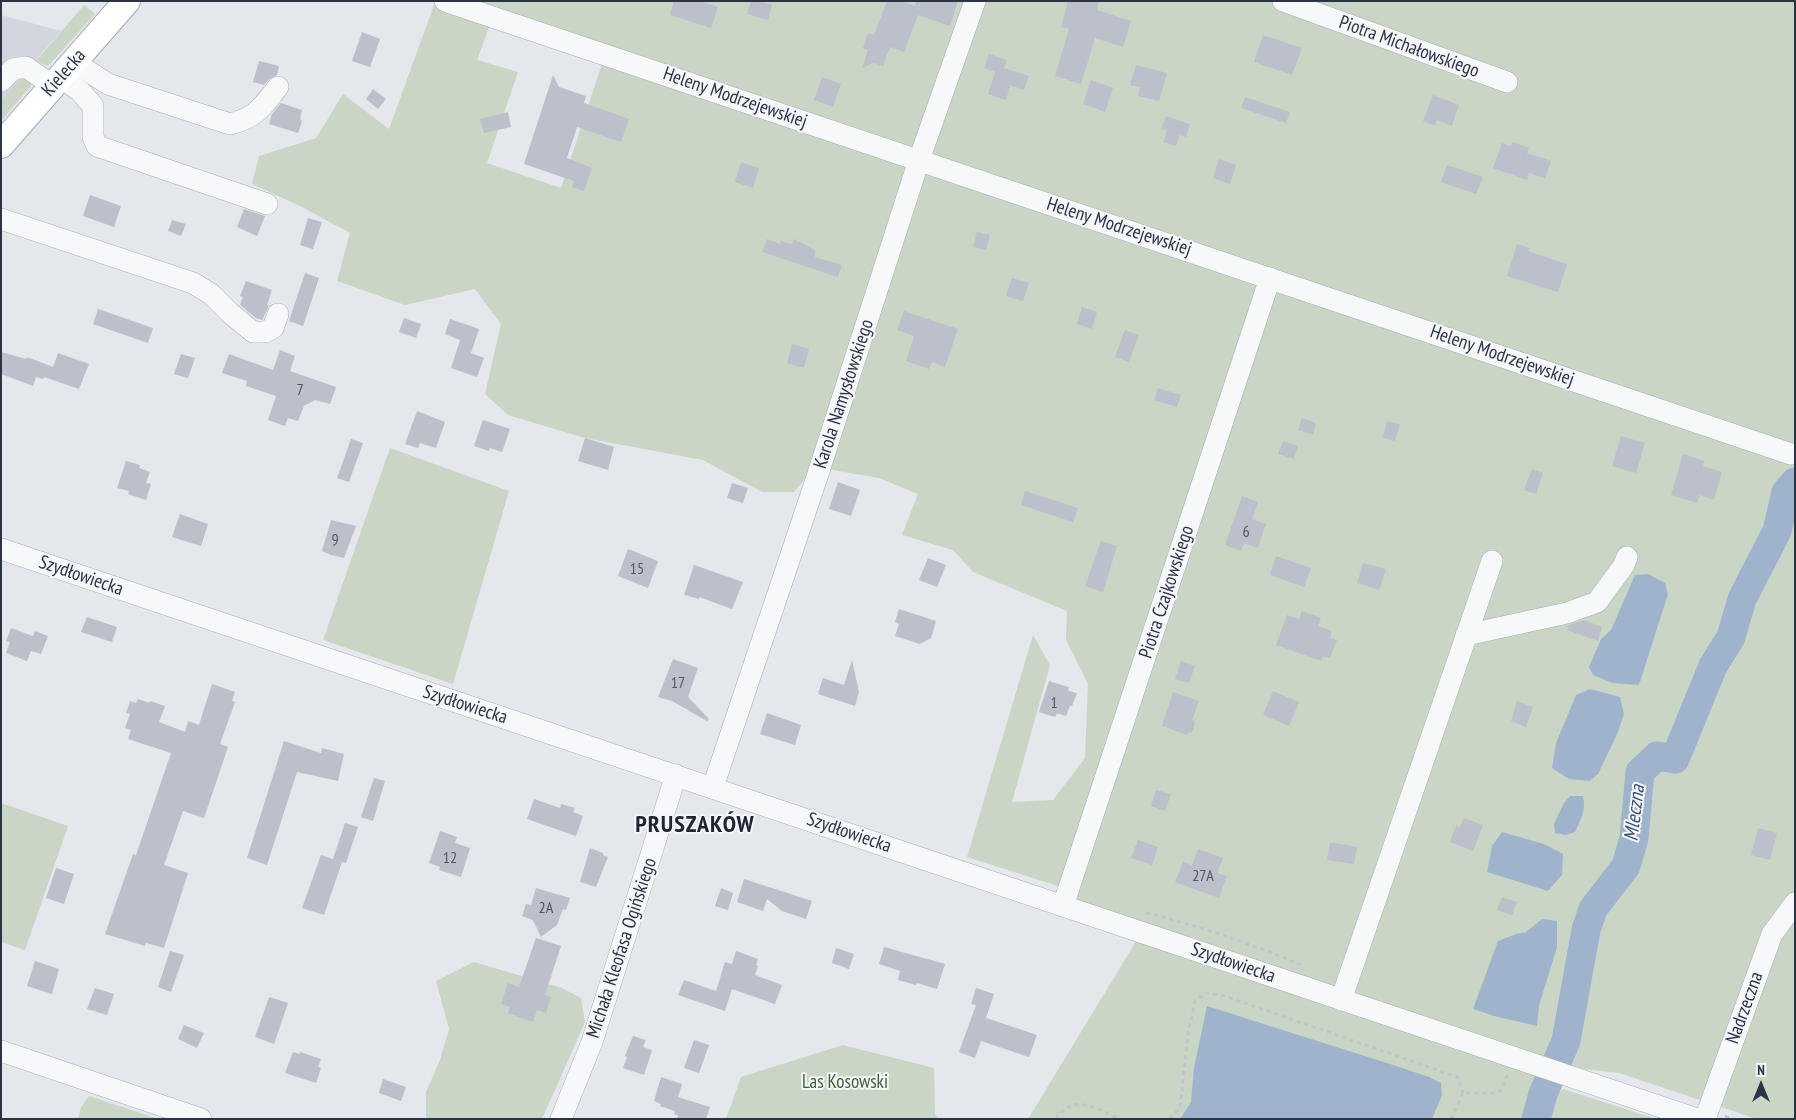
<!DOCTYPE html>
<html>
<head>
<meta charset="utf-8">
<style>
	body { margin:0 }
	#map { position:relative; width:1796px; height:1120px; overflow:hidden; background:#e4e7ec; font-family:"PT Sans Narrow",sans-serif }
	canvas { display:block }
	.frame { position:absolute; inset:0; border:2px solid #2b3445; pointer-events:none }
	.north { position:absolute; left:1736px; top:1060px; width:50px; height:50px; -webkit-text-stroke:4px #f4f6f9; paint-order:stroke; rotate:0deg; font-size:14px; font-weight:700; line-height:20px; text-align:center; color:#2b3445 }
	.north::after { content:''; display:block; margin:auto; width:18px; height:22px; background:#2b3445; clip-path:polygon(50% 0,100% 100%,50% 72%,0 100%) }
</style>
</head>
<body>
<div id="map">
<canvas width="1796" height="1120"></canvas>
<div class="frame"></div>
<div class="north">N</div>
</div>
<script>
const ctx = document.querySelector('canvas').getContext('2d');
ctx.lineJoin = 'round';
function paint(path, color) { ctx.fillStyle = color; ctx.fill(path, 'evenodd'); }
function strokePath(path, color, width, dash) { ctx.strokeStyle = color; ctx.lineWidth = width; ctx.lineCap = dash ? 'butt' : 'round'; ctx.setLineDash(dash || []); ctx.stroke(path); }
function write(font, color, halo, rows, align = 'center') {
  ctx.font = font + ' "PT Sans Narrow",sans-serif'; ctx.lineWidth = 4; ctx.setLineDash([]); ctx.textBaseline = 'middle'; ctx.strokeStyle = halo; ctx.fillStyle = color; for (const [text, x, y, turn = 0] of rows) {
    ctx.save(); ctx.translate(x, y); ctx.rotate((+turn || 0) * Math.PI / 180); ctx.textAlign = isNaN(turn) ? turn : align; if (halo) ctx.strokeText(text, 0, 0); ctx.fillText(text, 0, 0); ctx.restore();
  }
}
paint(new Path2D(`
	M1 15 61 31 1 100Z`), '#d2d6de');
paint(new Path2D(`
	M470 1H969L916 150Z
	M984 1H1795V1119H1757L1619 1073 1566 1067 1556 1092 1559 1093 1563 1089 1656 1119H1028L1140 935 1065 911 1276 286 935 160 933 150Z
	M84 5 95 14 51 63 47 66 36 61Z
	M434 5 490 24 477 60 518 72 487 163 561 188 602 64 912 165 814 468 794 492H762L703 460 585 438 508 415 485 394 501 324 475 289 405 305 337 281 350 233 300 206 252 184 259 156 316 138 343 94 389 129Z
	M24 74 32 83 30 87 1 121V100Z
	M923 169 1262 281 1061 887 967 857 1033 635 1050 665 1012 802 1053 800 1085 758 1088 684 1066 640 1067 611 973 572 953 550 902 535 918 494 879 478 827 469Z
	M390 448 509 491 453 684 323 640Z
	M1 803 68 826 25 950 1 942Z
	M474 962 562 988 581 998 585 1022 542 1119H426V1092L440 1060 449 1029 436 981Z
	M843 1045 934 1068 935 1114 938 1119H726L741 1077Z
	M89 1096 158 1119H78L81 1107Z`), '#c9d6c5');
paint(new Path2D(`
	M1648 574 1665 583 1668 594 1639 685 1613 683 1593 675 1589 667 1601 639 1611 630 1635 575Z
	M1590 689 1620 697 1624 714 1618 732 1598 774 1590 781 1569 779 1552 768 1556 743 1576 695Z
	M1570 796H1583C1586 811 1581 819 1575 832L1566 835 1555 833 1554 824 1564 803Z
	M1502 832 1544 844 1563 854 1562 875 1548 891 1487 872 1492 846Z
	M1542 919 1557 921V947L1539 1006 1537 1026 1494 1016 1473 1009 1498 941 1516 934 1526 932Z
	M1207 1006 1390 1064 1429 1077 1441 1083 1442 1095 1432 1119H1180L1191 1102 1194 1068Z`), '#9fb4cc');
strokePath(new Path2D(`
	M1536 1119 1543 1094 1566 1041 1586 930 1593 909 1626 866 1634 838 1640 772 1657 756 1675 759 1713 666 1731 637 1742 599 1777 531 1786 492 1795 482`), '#9fb4cc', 29);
paint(new Path2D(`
	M674 1H700L718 7 711 28 670 15Z
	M751 1H760L772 5 768 20 747 14Z
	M887 1H901L915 6 916 1H958L950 26 918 15 904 52 890 47 883 66 873 63 862 68 868 50 863 48 868 33 874 35Z
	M1068 1H1099L1097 10 1131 21 1123 47 1095 38 1081 84 1055 76 1069 29 1061 27Z
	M362 32 380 39 370 67 352 61Z
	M1263 35 1302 48 1292 75 1254 62Z
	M989 54 1007 60 1004 68 1029 76 1024 90 1010 85 1006 100 988 94 995 72 984 68Z
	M259 61 279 66 277 75 269 79 264 85 253 82Z
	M1136 65 1167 73 1159 101 1138 96 1140 87 1130 85Z
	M553 75 559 87 586 96 584 103 629 119 621 142 577 127 567 158 592 168 584 191 572 187 574 181 524 164Z
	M822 77 841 84 833 107 814 100Z
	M1091 80 1113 88 1105 112 1083 104Z
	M373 89 386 99 378 109 366 99Z
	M1433 95 1459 105 1452 126 1437 120 1435 126 1423 121Z
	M1245 97 1290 112 1286 123 1241 108Z
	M281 103 302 110 300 119 302 121 298 133 269 124 272 114Z
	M508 112 511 127 484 133 480 119Z
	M1166 116 1190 124 1186 137 1180 135 1176 146 1163 142 1167 131 1161 129Z
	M1512 142 1529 148 1527 153 1551 161 1545 178 1529 173 1527 180 1493 168 1502 143 1511 146Z
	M1219 159 1236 165 1230 184 1213 178Z
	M741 162 759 168 753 188 735 182Z
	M1447 165 1483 177 1476 194 1441 182Z
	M90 195 121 206 114 227 83 216Z
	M244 209 265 216 257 236 237 227Z
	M308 218 322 222 313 249 300 245Z
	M172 220 186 224 181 236 168 231Z
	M977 232 990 235 986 250 973 247Z
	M767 239 780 244 781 241 792 244 794 239 815 250V257L842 265 838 277 762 252Z
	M1517 244 1529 248 1528 251 1567 264 1558 292 1507 276Z
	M305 273 319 278 303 326 289 321Z
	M1012 278 1029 283 1023 301 1006 296Z
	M246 281 272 290 267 305 269 306 262 320 256 318 240 305 243 297 240 296Z
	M1082 307 1097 312 1092 329 1077 324Z
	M98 309 153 328 148 343 93 324Z
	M904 311 958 329 945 367 932 362 929 369 906 361 914 336 897 330Z
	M404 318 421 324 416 338 399 332Z
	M450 319 479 329 471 353 484 358 477 377 451 368 460 340 445 334Z
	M1125 330 1139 335 1129 362 1115 357Z
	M792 344 809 349 804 368 787 363Z
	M280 350 295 356 290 371 336 387 330 404 315 400 304 406 298 421 288 418 285 426 268 420 276 396 246 386 247 381 222 373 229 354 273 370Z
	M1 352 26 359 27 357 53 367 58 353 89 364 79 389 44 377 43 379 36 377 33 386 1 374Z
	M181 354 195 358 188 378 174 374Z
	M1158 388 1181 395 1177 407 1154 400Z
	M417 411 445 422 436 448 420 443 418 448 405 444Z
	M1302 418 1316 423 1313 435 1298 430Z
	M483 420 510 429 502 452 490 448 489 451 474 446Z
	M1387 421 1400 424 1395 441 1383 438Z
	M1621 436 1645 443 1636 473 1612 466Z
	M585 438 614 447 608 470 578 461Z
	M351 439 363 443 349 482 337 478Z
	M1283 441 1298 446 1294 459 1278 454Z
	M1683 454 1704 461 1703 466 1722 472 1714 500 1700 495 1697 503 1671 495Z
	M126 461 140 465 139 468 150 472 146 483 151 484 146 500 128 494 129 491 117 488Z
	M1532 469 1543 473 1536 494 1524 490Z
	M838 482 860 490 851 516 829 509Z
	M732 483 748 488 743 503 727 498Z
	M1025 491 1078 508 1073 522 1021 505Z
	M1242 496 1258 502 1252 519 1266 524 1258 548 1244 543 1241 551 1225 545Z
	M180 514 208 524 201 546 172 537Z
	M331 520 356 526 344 558 331 555 322 551Z
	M1101 541 1117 546 1103 592 1085 586Z
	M628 549 658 561 648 588 618 576Z
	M1276 556 1311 568 1304 587 1270 575Z
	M928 558 946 565 937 587 919 580Z
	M1363 563 1386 569 1379 590 1357 583Z
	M694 565 743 582 732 609 699 597V599L684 595Z
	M899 609 936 621 931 638 920 644 895 636 899 624 895 622Z
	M1302 611 1321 618 1318 626 1332 631 1330 638 1337 640 1330 658 1323 656 1321 661 1276 645 1287 615 1299 619Z
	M87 617 117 627 112 642 81 632Z
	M1584 620 1602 627 1598 641 1567 630 1569 625Z
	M11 628 33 636 35 631 48 636 41 654 31 651 27 661 6 653 10 642 6 641Z
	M673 659 698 668 688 697 709 719 707 721 672 701 658 697Z
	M852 660 859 692 855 706 818 694 823 678 844 685Z
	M1181 661 1195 666 1189 683 1175 679Z
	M1049 681 1069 687 1068 691 1077 693 1072 706H1070L1066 716 1057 713 1055 717 1039 712Z
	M212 684 235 692 232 701 235 702 220 744 228 747 204 818 183 811 164 865 188 873 164 948 146 943 145 946 105 934 133 854 136 855 171 753 128 739 131 730 125 728 130 714 126 713 130 701 136 703 138 699 149 703 150 701 165 706 159 722 185 732 188 721 199 725Z
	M1273 691 1299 702 1289 726 1263 715Z
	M1173 692 1199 701 1192 720 1195 721 1194 727 1191 733 1188 732 1187 735 1162 726Z
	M1517 701 1533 707 1526 727 1511 721Z
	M767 713 801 725 795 745 760 734Z
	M284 741 321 753 322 748 344 754 338 781 297 772 267 865 247 858Z
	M374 778 385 781 373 821 361 817Z
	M1156 790 1171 794 1165 811 1151 806Z
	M534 799 560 808 561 804 575 808 573 812 583 816 576 836 527 819Z
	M1464 818 1483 825 1473 851 1450 842 1456 826 1460 827Z
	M345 823 358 827 346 863 333 859Z
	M1758 828 1777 833 1770 860 1751 855Z
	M440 831 457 837 455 843 470 848 461 877 439 870 440 867 429 863Z
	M1138 840 1158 847 1152 865 1131 858Z
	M1330 842 1357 847 1354 864 1327 860Z
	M590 848 603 853V855L608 857 596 887 580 882Z
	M1198 849 1223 858 1217 873 1227 876 1219 898 1175 882 1183 862 1192 865Z
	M321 855 342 862 324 915 302 908Z
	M56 868 74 874 64 904 46 898Z
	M744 879 812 901 806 919 782 911 767 899 763 911 737 902Z
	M536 888 570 898 566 910 563 909 557 925 541 937 533 920 522 916 526 904 531 905Z
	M721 888 733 893 728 910 715 906Z
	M1502 897 1517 902 1512 915 1497 910Z
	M536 938 561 946 545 995 551 997 546 1013 537 1010 533 1022 508 1013 510 1007 501 1004 508 983 519 987Z
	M884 947 945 964 937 989 917 983 916 985 898 980 900 971 879 964Z
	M836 948 854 954 849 969 832 963Z
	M170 951 184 955 171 992 158 987Z
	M736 951 758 959 756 965 758 966 755 975 782 985 775 1004 732 989 725 1011 678 995 684 980 716 991 725 962 732 964Z
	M35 961 59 969 52 994 27 986Z
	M95 988 114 994 107 1015 87 1009Z
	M976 988 994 994 986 1018 1037 1035 1029 1057 981 1041 975 1058 959 1052 976 1005 971 1004Z
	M269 997 288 1003 274 1044 255 1037Z
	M184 1025 204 1033 197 1048 178 1039Z
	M633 1036 646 1040 643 1047 652 1050 644 1075 623 1068 627 1057 625 1056Z
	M694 1040 709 1045 699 1073 684 1068Z
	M293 1052 300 1054V1052L321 1059 318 1067 321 1068 316 1083 285 1073Z
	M661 1077 682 1084 678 1097 710 1107 706 1119H677L678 1115 674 1114 675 1111 660 1106 661 1104 654 1101Z
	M383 1079 406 1087 401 1101 379 1093Z`), '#bbc0ca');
const minor = new Path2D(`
	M445 1 1791 454
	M1283 1 1507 82
	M74 62 108 84 230 124C257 117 261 108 278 87
	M60 77 80 91 93 106V137L97 146 267 204
	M1 81 13 69 26 67 53 86
	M1 219 193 283 211 294 230 313 253 332H265L273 328 278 314
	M1 549 1697 1119
	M1466 635 1567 613 1597 602 1624 565 1627 557
	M713 787 818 474 919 160 975 1
	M1063 906 1270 278
	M1341 1000 1492 561
	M1 1051 201 1119
	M561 1119 592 1042 676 775
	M1705 1119 1772 934 1795 903`);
const major = new Path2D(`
	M1 145 127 1`);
strokePath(minor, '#a9aeb7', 22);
strokePath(major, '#a3abb8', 28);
strokePath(new Path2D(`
	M1146 913C1200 926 1252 944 1304 966
	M1725 1116 1731 1119
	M1056 1119C1072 1093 1097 1108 1119 1119
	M1170 1119 1180 1108 1188 1034 1195 1001 1206 993 1221 995 1458 1077 1463 1093
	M1451 1119 1463 1093H1496L1500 1091 1508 1074`), '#c2c5cb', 3, [4, 4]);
strokePath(minor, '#f7f8fa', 21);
strokePath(major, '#fff', 26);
write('16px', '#4f5766', null, [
	["7",300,390],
	["6",1246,532],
	["9",335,540],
	["15",637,569],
	["17",678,683],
	["1",1054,703],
	["12",450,858],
	["27A",1203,876],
	["2A",546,908]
]);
write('19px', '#2b3445', '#f4f6f9', [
	["Piotra Michałowskiego",1409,47,20],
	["Kielecka",64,73,-49],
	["Heleny Modrzejewskiej",735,98,19],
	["Heleny Modrzejewskiej",1119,227,18],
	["Heleny Modrzejewskiej",1502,356,19],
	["Karola Namysłowskiego",844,394,-72],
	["Szydłowiecka",81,576,19],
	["Piotra Czajkowskiego",1167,592,-72],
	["Szydłowiecka",465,705,18],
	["Szydłowiecka",849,833,19],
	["Michała Kleofasa Ogińskiego",622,948,-72],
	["Szydłowiecka",1233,963,19],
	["Nadrzeczna",1745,1008,-70]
]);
write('19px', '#3f6138', '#f4f6f9', [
	["Las Kosowski",845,1083]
]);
write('italic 20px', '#34527a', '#f4f6f9', [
	["Mleczna",1635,813,-83]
]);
ctx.letterSpacing = '1px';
write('bold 24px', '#1d2536', '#f4f6f9', [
	["PRUSZAKÓW",695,825]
]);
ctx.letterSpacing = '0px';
</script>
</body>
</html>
